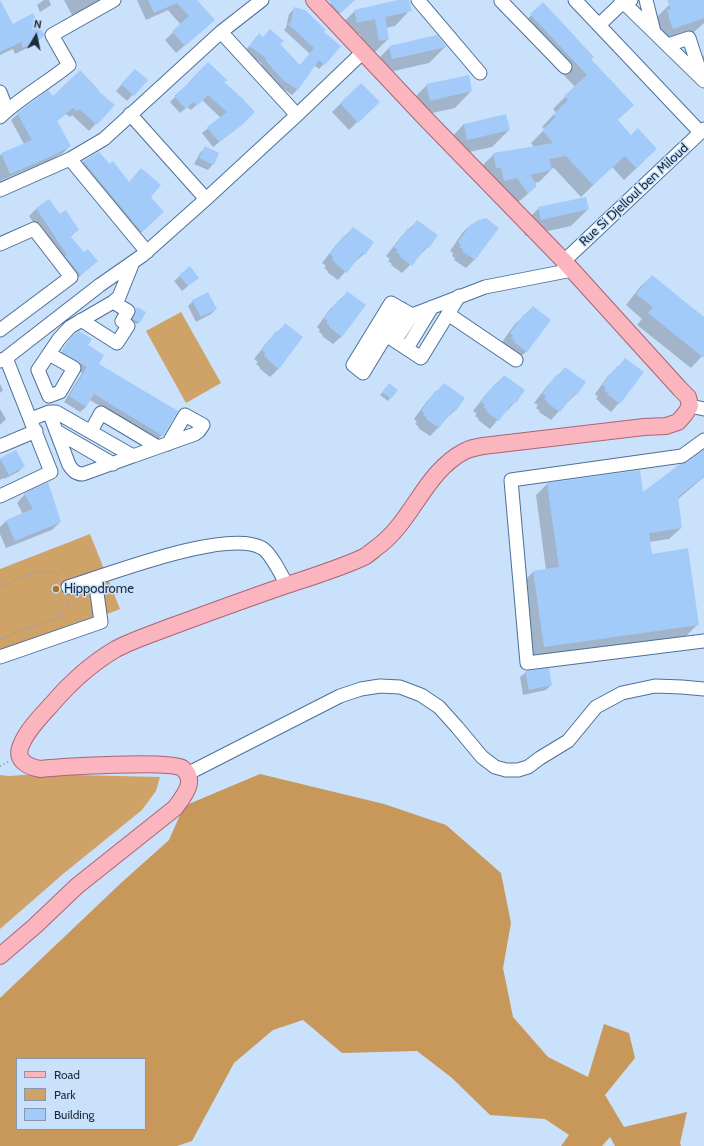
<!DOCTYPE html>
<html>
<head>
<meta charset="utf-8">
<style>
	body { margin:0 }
	#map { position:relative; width:704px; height:1146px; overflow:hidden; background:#cae1fc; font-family:Cabin,sans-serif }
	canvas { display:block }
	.legend { position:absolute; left:16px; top:1058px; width:130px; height:72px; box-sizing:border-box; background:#cae1fc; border:1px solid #8498af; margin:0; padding:5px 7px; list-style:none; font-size:12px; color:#1c2b3c }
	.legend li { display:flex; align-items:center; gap:8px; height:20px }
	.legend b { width:20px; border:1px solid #8498af }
	.north { position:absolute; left:16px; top:16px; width:40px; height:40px; -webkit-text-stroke:3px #cae1fc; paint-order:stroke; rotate:9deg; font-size:11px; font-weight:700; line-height:16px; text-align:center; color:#1c2b3c }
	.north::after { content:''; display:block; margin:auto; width:14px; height:18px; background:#1c2b3c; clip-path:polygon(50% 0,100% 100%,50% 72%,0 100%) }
</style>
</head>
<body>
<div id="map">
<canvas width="704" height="1146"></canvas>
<ul class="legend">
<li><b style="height:5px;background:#fbb5be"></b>Road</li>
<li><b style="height:11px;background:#cfa268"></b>Park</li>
<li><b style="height:11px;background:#a3cbfa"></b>Building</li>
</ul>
<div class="north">N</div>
</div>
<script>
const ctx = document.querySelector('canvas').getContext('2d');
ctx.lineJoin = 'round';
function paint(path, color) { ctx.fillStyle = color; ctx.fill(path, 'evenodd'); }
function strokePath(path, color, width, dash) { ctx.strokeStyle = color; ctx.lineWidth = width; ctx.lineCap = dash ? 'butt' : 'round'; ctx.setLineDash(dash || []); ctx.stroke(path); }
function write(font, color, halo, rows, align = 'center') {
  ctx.font = font + ' Cabin,sans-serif'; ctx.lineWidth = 3; ctx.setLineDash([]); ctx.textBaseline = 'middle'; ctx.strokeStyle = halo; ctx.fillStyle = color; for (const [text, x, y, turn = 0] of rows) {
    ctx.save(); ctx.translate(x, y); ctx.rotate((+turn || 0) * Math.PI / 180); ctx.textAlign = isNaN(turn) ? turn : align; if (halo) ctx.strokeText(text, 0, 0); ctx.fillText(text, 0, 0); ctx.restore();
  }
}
paint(new Path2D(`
	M181 312 221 383 186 403 146 331Z
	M90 534 120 609 0 656V569Z
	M35 774 160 777 156 791 142 810 63 874 0 929V775L9 776Z`), '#cfa268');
paint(new Path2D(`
	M260 774 384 804 446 825 501 873 511 923 503 968 513 1017 548 1057 588 1077 604 1024 629 1033 635 1058 605 1095 624 1127 687 1112 680 1143 681 1146H615L610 1137 602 1146H561L569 1135 545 1119 490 1115 452 1078 417 1051 342 1053 303 1020 273 1030 234 1063 192 1141 177 1146H0V998L121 883 169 840 184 806ZM17 1059H145V1129H17Z`), '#c79859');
paint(new Path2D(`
	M44 0H49L51 5 40 12 37 5Z
	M64 0H103L73 17Z
	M137 0H196L205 28 176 53 165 40 181 25 168 10 146 20Z
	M334 0H355L331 21 322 12Z
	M403 0H408L410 10 395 26 386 28 388 39 373 54 364 56 360 34 342 38 339 26 355 11Z
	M683 0H704V23L694 32 656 45 652 33 653 21 669 5Z
	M543 4 590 60 617 121 644 161 624 180 612 167 581 197 554 168 550 169 551 170 539 182 535 183V187L522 199 515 204 482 166 494 154 534 147 531 143 545 129 542 127 556 112 553 109 575 87 519 27Z
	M0 6 12 26 43 36 35 44 15 54 13 49 0 55Z
	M294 9 322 32 324 64 319 69 314 65 297 90 292 95 278 85 260 66 262 64 245 51 259 35 263 38 279 44 299 66 310 54 284 30 286 28 289 14Z
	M390 47H445L429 63 376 75 373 64Z
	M704 55V84L697 61Z
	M208 63 223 83 254 112 235 130 213 147 202 133 221 118 202 100 191 110 187 107 180 113 170 102 189 84 188 83Z
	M130 75 146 80 127 101 116 91Z
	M361 84 378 102 349 130 332 112Z
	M427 85 471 91 455 108 414 117 410 102Z
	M97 91 113 105 89 131 72 115 70 117 66 114 57 121 70 146 63 153 45 163V162L0 181V155L24 144 11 120 18 114 53 97Z
	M464 124 509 130 492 147 451 156 448 141Z
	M205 148 213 164 208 170 194 164 200 153Z
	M98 153 129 183 149 197 163 212 134 239 76 169 83 162Z
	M49 200 59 216 78 230 70 237 84 254 97 261 73 282 29 216 36 209Z
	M539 208 588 209 571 226 525 236 522 225Z
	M417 221 428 247 402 273 391 265 392 264 388 261 390 259 386 256 400 238Z
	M476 222 475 259 466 268 454 260 455 258 452 256 453 253 450 251 463 232 472 224 473 225Z
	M353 228 364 254 355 262H354L338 280 327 272 328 271 324 268 326 266 322 263 336 245Z
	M180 276 198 278 182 291 174 281Z
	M652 276 704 318V354L691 368 637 325 642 319 626 305 640 287Z
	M347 293 342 336 333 344 322 336 323 335 319 332 320 330 317 327 330 309Z
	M193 301 216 309 211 314 196 322 188 306Z
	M533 307 527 351 518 359 504 347 505 345 502 342 515 324Z
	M137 308 139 322 137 324 131 321 135 311Z
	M285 325 279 368 270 377 259 368 260 367 256 364 258 362 254 359 268 341Z
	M73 337 87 346 98 364 177 412 162 435 157 441 90 400 86 407 80 412 64 402 82 373 58 358 67 343Z
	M625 360 619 403 611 412 600 403V402L596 399 598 397 595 394 608 376Z
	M565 368 576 394 568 402H567L551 420 539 412 540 411 536 408 538 405 534 403 548 385Z
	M504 376 515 402 507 411 506 410 490 429 478 420 479 419 475 416 477 414 473 411 487 393Z
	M0 384 3 390 0 393Z
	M444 384 463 399 455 410 447 418H445L438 428 430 436 418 428 419 427 415 424 417 422 414 419 427 401Z
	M387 387 396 390 388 401 380 395Z
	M0 409 6 419 0 425Z
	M704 449V477L678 499 681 528 669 539 649 542 651 555 698 624 686 636 533 658 522 583 533 572 546 570 536 495 547 484 639 471 643 494 701 454Z
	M15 451 24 466 18 472 4 479 3 478 0 480V460Z
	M25 494 60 522 52 530 6 548 0 534V527L6 521 23 514 17 503Z
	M526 672 551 685 546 690 523 695 520 677Z`), '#0003');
paint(new Path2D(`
	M0 0 13 24 33 13 44 34V36L23 48 21 42 0 52Z
	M148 0H197L215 20 185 46 172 31 189 16 177 3 154 13Z
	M328 0H355L340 13Z
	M398 0H409L412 11 385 17 389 39 379 41 375 19 357 23 354 10Z
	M667 0H704V18L673 29 668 15H669L667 10 671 9Z
	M543 2 594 57 591 59 634 105 618 120 631 135 638 128 657 149 636 168 625 156 593 185 566 156 549 159 552 170 530 175 536 183V187L528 193 517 178 504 181 501 168H496L493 153 553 143 542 130 556 117 553 115 568 100 564 96 587 75 530 14Z
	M294 7 305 10 326 30 324 32 341 46 325 65 319 60 298 90 283 80 265 60 266 58 249 46 259 33 263 37 270 29 284 41 280 44 300 65 314 48 288 24 291 22Z
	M437 35 447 47 392 59 389 46Z
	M208 62 227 80 224 82 242 98 255 112 242 125 219 142 207 127 227 112 208 95 197 106 193 102 186 109 174 96 194 78 193 77Z
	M135 69 148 80 134 96 121 84Z
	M80 70 99 90 98 91 115 105 97 125 79 109 77 111 73 108 57 121 71 146 52 156 10 174 1 153 32 140 17 113 48 90 53 96Z
	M469 75 472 91 430 101 426 84Z
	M361 83 380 102 358 123 340 103Z
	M506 114 510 130 467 140 464 124Z
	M205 146 219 153 214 165 199 158Z
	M99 152 110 164 113 161 129 182 141 168 161 185 151 197 164 212 142 232 83 161Z
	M586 197 589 209 541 220 538 207Z
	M49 199 60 214 66 210 79 230 70 236 84 252 88 249 98 261 81 275 65 256 67 255 36 208Z
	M486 218 499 228 475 260 462 251 463 249 459 247 461 244 458 242 472 223 474 224 476 221Z
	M417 220 438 235 429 248 427 246 423 251 412 266 399 256 400 255 396 252 398 250 394 247 408 228 410 230Z
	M353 227 374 242 365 255 362 253 358 258 347 273 335 263V262L332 259 333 257 330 254 344 235 346 237Z
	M190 266 199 278 188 286 179 275Z
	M652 275 704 317V358L648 313 653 307 636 294Z
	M347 291 366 305 342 337 329 327 330 326 326 323 328 321 324 318 339 299 341 301Z
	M208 292 217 309 201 317 192 300Z
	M533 306 551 320 527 352 514 342 515 341 511 338 513 336 510 333 524 314 526 315Z
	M137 307 146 312 140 323 133 319Z
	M285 323 303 337 279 369 267 359V358L264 355 265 353 262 350 276 331 278 333Z
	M79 331 92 339 88 345 104 355 99 364 178 411 163 436 94 394 86 407 69 396 87 367 62 352 72 336Z
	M625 358 644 372 620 404 607 394 608 393 604 390 606 388 602 385 617 366 618 368Z
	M565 367 586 382 577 395 575 393 560 412 547 403 548 402 544 399 546 396 542 394 556 375 558 376Z
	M504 375 525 390 516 403 514 402 510 406 499 421 486 411 487 410 483 407 485 405 481 402 495 383 497 385Z
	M389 383 398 390 391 399 382 392Z
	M444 383 465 398 456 411 454 409 450 414 439 428 426 419 427 418 423 415 425 413 421 411 435 391 437 392Z
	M16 450 25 466 9 475 0 458Z
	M704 450V476L678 497 682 528 649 533 652 554 688 548 699 625 544 647 533 571 559 567 547 483 640 470 643 492 680 464 687 462Z
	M48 482 61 522 15 541 6 520 33 509 24 493Z
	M549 668 552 685 529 690 525 671Z`), '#a3cbfa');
const minor = new Path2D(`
	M418 0 480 73
	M503 0 501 1 565 67
	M575 0 700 132
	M621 0 704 81
	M646 0 654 32
	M599 25 623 2 631 0
	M221 32 297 115
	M668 45 689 38 702 78
	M0 92 7 110
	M130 114 206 199
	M0 117C21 97 47 83 69 65L52 35 114 0
	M70 159 147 252
	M0 190 70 159 104 139 221 32 262 0
	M0 244 34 229 71 277 0 330
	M564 261 704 129
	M402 309 363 373 353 365 391 303 412 315 485 287 572 270
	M448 314 516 360
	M81 320 117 343 128 326 122 321 128 311 113 302
	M386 335 421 358 459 296
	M395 341 412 315
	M407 348 432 307
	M49 354 74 368 60 392 49 396 38 370 59 339 70 327 113 302 119 297 133 262
	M0 361 6 358 100 285 143 255 206 199 297 115 363 52
	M690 406 704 409
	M49 412 69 465C73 471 76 474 83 474L133 456
	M31 419 49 412H56L133 456 195 434 199 431 203 425 185 415 168 444
	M56 431 113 464
	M91 431 101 413 158 447
	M704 440 682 456 511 480 527 663 704 641
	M0 446 36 431
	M0 496 51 472 6 358
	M68 587C107 575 227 528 262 548 270 552 282 576 287 585
	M0 657 101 622 95 579
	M187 774 340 696 361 689 380 686 400 687 421 695 439 707 457 727 482 757 495 767 506 770H518L528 767 540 758 568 741 596 707 622 693 655 686 682 687 704 689`);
const major = new Path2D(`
	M0 956 35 926 77 886 175 808C183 797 198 780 182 768 169 760 60 767 40 769 25 766 14 759 22 743 28 729 42 715 52 704 70 683 92 663 116 649 133 640 152 634 170 627 208 613 246 599 284 586 311 577 338 569 364 557 368 555 372 551 376 548 413 522 424 472 465 451 471 448 477 447 483 446L644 427 666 426 678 422 685 414 690 406 688 397 680 389 564 261 425 118 314 0`);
strokePath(minor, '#4d7099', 15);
strokePath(major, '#ab6475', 18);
strokePath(new Path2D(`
	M0 586 36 572C45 571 52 571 60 577
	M0 639 59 617 66 609 69 599
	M0 766 8 762`), '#8ca0b8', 2, [1, 3]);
strokePath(minor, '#fff', 13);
strokePath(major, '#fbb5be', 16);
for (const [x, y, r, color] of [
	[56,589,4,"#a6742a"]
]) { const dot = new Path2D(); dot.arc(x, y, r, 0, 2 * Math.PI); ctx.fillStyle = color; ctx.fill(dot); strokePath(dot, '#cae1fc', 1.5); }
write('13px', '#1c2b3c', '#cae1fc', [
	["Rue Si Djelloul ben Miloud",634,195,-43]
]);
write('13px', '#1c2b3c', '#cae1fc', [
	["Hippodrome",64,589]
], 'left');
</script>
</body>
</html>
